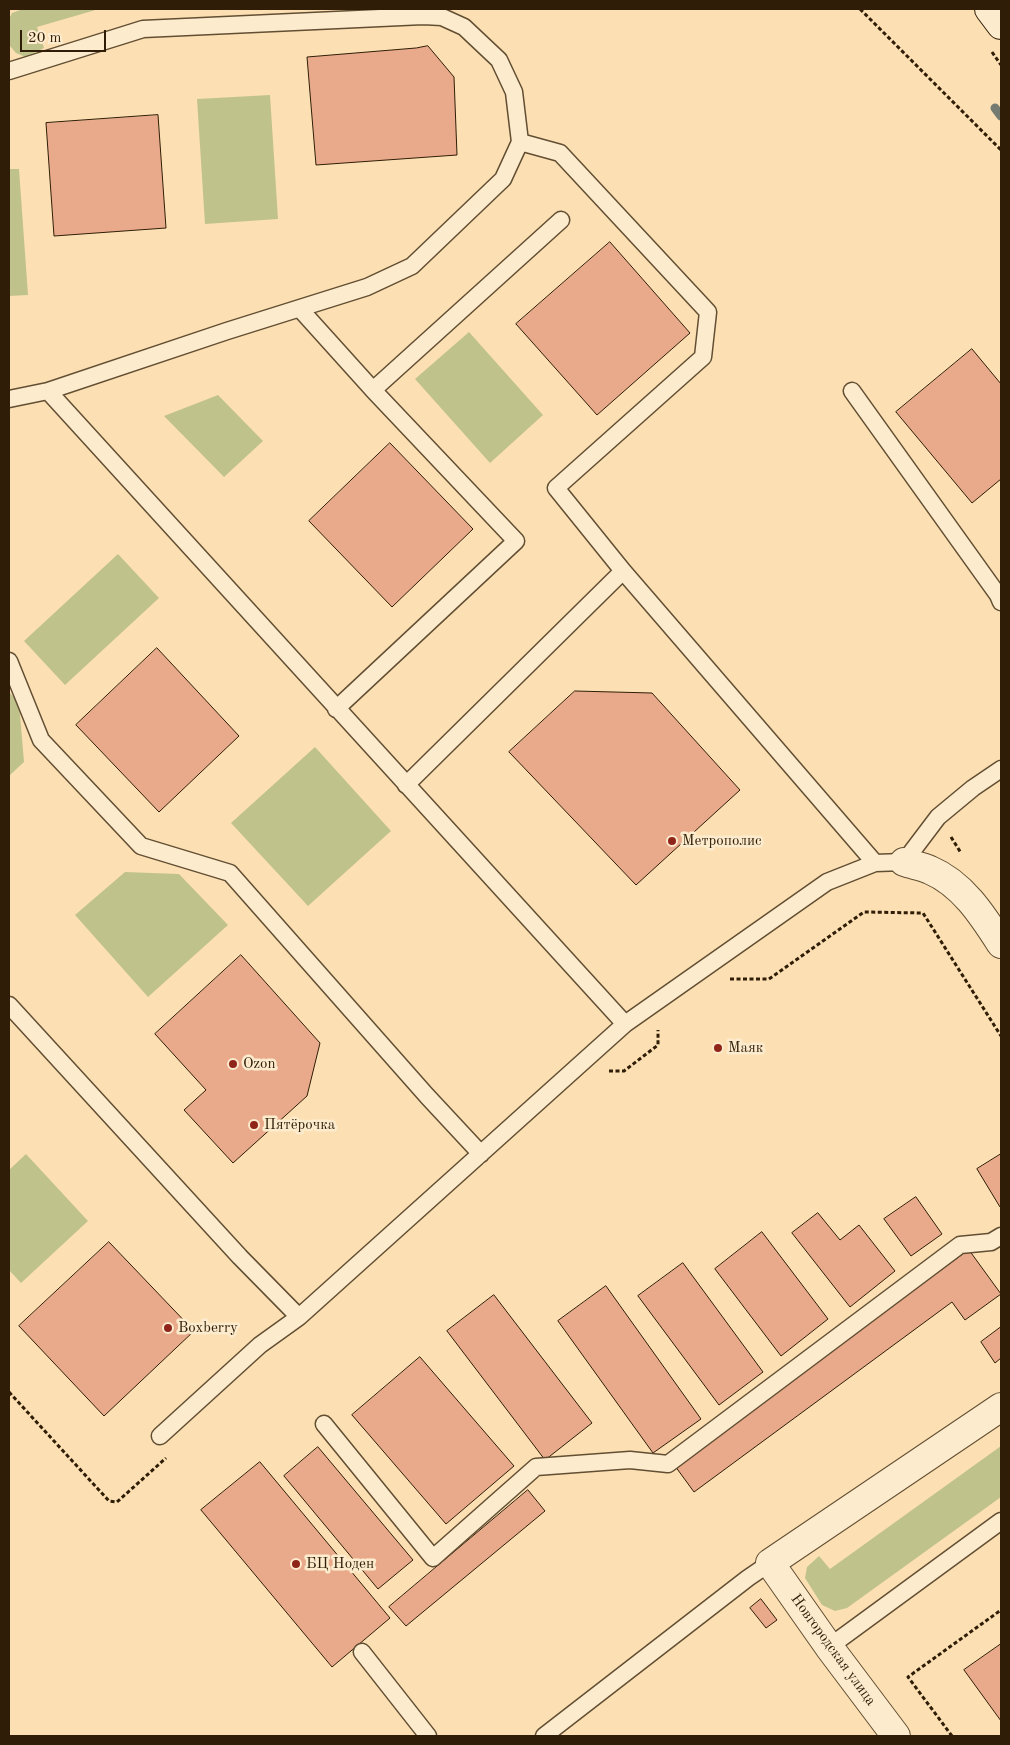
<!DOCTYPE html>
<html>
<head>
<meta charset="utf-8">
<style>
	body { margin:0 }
	#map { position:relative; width:1010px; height:1745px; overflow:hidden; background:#fce0b3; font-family:"Old Standard TT",serif }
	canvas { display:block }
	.frame { position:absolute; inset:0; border:10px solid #2f1d07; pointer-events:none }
	.scale { position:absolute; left:20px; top:30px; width:86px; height:22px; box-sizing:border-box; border:2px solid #2f1d07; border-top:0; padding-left:6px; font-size:15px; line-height:18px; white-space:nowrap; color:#2f1d07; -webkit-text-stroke:4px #fdebce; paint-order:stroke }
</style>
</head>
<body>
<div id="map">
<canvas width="1010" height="1745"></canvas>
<div class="frame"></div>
<div class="scale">20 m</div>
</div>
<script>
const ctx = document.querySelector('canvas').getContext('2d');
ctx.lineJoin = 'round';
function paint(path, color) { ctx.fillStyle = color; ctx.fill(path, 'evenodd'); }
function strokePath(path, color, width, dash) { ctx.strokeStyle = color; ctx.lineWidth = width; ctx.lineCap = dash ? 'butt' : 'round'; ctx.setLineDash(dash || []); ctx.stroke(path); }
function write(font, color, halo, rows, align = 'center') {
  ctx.font = font + ' "Old Standard TT",serif'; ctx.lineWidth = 5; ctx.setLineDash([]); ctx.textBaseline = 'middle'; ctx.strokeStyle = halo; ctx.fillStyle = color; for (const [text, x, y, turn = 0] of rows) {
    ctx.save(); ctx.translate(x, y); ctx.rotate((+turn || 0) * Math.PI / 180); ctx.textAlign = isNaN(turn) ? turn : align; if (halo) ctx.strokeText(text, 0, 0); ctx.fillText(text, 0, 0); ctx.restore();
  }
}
paint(new Path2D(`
	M23 9H99L37 27 44 48 26 57 16 53 9 45V19L12 13Z
	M270 95 278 219 205 224 197 99Z
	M9 169H19L28 295 9 296Z
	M469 332 543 415 490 463 415 379Z
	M218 395 263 441 224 477 164 416Z
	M118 554 159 598 65 685 24 641Z
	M9 692 19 703 24 762 9 776Z
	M315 747 391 831 308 906 231 823Z
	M125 872 179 874 228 925 148 997 75 915Z
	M26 1154 88 1221 21 1283 9 1270V1170Z
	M1001 1446V1497L847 1608 835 1611 822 1605 805 1578 807 1567 819 1556 830 1569Z`), '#c0c28c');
strokePath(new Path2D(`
	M995 108 1001 116`), '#767b71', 9);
const building = new Path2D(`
	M428 46 454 77 457 155 316 165 307 57 416 48Z
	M158 115 166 228 54 236 46 123Z
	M610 242 690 333 597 415 516 324Z
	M972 349 1001 384V479L972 503 896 412Z
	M390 443 473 529 392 607 309 521Z
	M157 648 239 736 159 812 76 725Z
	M575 691 652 693 740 790 636 885 509 752Z
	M241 955 320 1043 307 1096 233 1163 184 1110 206 1090 155 1034Z
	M1001 1154V1206L1000 1207 977 1169Z
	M916 1197 942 1234 911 1256 884 1219Z
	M818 1213 840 1240 859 1225 895 1271 850 1307 792 1233Z
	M762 1232 828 1319 781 1356 715 1269Z
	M109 1242 194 1331 104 1416 19 1326Z
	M969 1250 1001 1294 965 1320 952 1302 694 1492 675 1466Z
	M683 1263 763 1372 719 1405 638 1296Z
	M606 1286 701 1419 653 1453 558 1321Z
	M494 1295 592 1423 545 1460 447 1331Z
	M1001 1327V1358L995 1363 981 1342Z
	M420 1357 514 1466 446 1524 352 1415Z
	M318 1447 413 1560 378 1589 284 1476Z
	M260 1462 390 1618 332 1667 201 1510Z
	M528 1490 545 1511 406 1626 389 1607Z
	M761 1599 777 1620 766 1628 750 1608Z
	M1001 1644V1721L964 1670Z`);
paint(building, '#e9aa8b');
strokePath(building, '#2f1d07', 1);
const lane = new Path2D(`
	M9 71 143 29 423 16 442 17 464 27 499 60 514 92 520 142 503 179 412 266 367 287 227 331 48 391 9 399
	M520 142 560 153 708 312 703 357 556 488 623 571 875 863
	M300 309 373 390
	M48 391 625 1024
	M852 391 998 595 1001 602
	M9 661 41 740 141 846 230 873 427 1096 481 1154
	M336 709 516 541 373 390 561 220
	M406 785 623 571
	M9 1005 240 1257 299 1317 625 1024 827 882 875 863 904 862 938 817 973 788 1001 769
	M324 1424 433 1558 536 1467 630 1460 668 1464 960 1245 991 1242 1001 1236
	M160 1436 260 1345 299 1317
	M829 1647 1001 1521
	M362 1652 428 1736
	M544 1736 748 1578 770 1563`);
const street = new Path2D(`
	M904 862C912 865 922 866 930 870 963 884 983 916 1001 944
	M896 1736 829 1647 770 1563 1001 1407`);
const secondary = new Path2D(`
	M989 9 1001 25`);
strokePath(lane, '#624e32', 19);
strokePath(street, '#624e32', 30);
strokePath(secondary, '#2f1d07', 30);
strokePath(new Path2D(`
	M860 9 1001 150
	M992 52 1001 65
	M951 837 961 853
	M730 979H769L864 912 923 913 1001 1036
	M609 1071H624L658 1045V1030
	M9 1392 109 1501 117 1502 166 1458
	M952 1736 908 1677 1001 1610`), '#2f1d07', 3, [4, 2.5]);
strokePath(lane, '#fdebce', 16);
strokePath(street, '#fdebce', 28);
strokePath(secondary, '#fdebce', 28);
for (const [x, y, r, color] of [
	[672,841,5,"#8f2418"],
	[718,1048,5,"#8f2418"],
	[233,1064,5,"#8f2418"],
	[254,1125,5,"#8f2418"],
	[168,1328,5,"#8f2418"],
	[296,1564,5,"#8f2418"]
]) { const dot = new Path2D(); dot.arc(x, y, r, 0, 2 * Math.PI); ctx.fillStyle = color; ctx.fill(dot); strokePath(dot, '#fdebce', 2); }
write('15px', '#2f1d07', '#fdebce', [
	["Метрополис",682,841],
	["Маяк",728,1048],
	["Ozon",243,1064],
	["Пятёрочка",264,1125],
	["Boxberry",178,1328],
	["БЦ Ноден",306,1564]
], 'left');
write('15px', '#2f1d07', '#fdebce', [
	["Новгородская улица",833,1650,54]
]);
</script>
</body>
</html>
